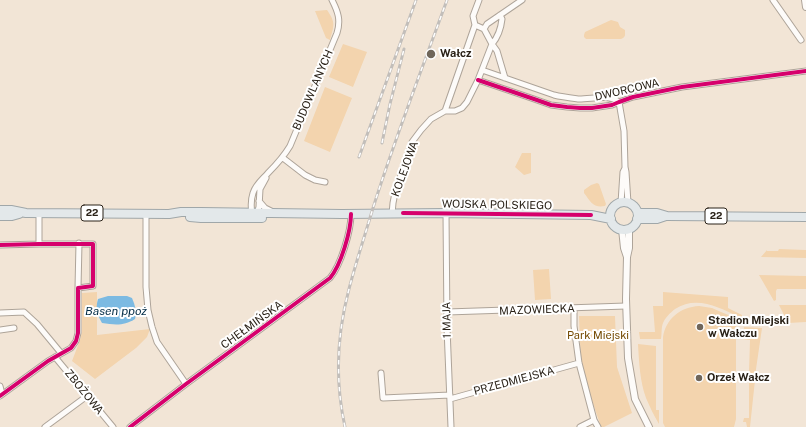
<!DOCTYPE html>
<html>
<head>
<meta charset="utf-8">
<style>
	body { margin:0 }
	canvas { display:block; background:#f2e5d6 }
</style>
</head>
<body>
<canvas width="806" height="427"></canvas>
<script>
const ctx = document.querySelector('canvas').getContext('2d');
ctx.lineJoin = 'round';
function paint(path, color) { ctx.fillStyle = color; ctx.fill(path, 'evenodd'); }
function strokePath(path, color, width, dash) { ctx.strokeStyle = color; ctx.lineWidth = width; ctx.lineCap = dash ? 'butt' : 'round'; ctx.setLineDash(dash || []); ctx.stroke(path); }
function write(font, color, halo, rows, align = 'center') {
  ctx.font = font + ' "Public Sans",sans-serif'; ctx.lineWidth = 4; ctx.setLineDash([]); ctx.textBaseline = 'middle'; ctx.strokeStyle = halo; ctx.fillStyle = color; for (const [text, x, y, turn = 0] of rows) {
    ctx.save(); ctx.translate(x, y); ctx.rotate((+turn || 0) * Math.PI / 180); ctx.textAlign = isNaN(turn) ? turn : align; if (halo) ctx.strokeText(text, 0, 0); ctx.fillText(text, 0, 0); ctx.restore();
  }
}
paint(new Path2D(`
	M327 10C336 23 334 25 330 40L326 38 315 11Z
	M611 20 618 22 620 27 625 30C625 35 626 37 621 39H586L584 37V35L585 32Z
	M343 44 367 52 353 87 329 77Z
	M325 87 352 98 330 152 304 141Z
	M522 153H531V173L524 175 515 167Z
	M597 183 599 184 606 204 605 206C593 208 591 202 584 193V190L591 185Z
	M779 249 806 250V258L761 257 767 250V251H778Z
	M549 269 551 299 535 300 533 270Z
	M759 275 806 276V289H777L776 291V300L774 301Z
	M97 292V335L150 329 147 337 136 348 95 379 72 361 80 340 82 332V293Z
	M663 292 728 297V308L742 315V320H740L739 317C719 307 696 295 675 309 670 313 665 318 663 323 661 328 662 334 661 339H640L639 332H655L653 306H663Z
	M779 305H806V322L788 323Z
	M699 306 712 308 721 312 736 318V419L734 427H665L663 423V337C666 319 680 307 699 306Z
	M579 316H615L617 367 632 413 604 427H601L581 368Z
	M744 327 762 328 755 376H753V373H749L750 340 743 339Z
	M638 344 656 346V410H659V424C654 416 650 407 646 398 640 382 639 362 638 344Z
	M753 380H755L750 427H747L746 422H743L744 418H749V383H753Z`), '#f3d4ae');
paint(new Path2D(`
	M108 296H127L132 298C135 305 137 312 135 319 124 326 115 325 102 323 97 314 95 310 98 299Z`), '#7cbae2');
const minor = new Path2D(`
	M773 0 801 40
	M475 25 484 29 492 44 497 51 505 78
	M484 29 487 24 522 0
	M482 70 554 95C562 97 571 98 579 99 593 99 608 94 619 102
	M478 80 534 99 551 105 567 107 580 108H592L612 105 619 102 633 97 682 87 806 71
	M619 102 624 131 625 167 626 172 628 203
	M445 111 475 25 473 16 479 0
	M283 158 305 175 315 180 325 182
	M259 201 265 208 273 212
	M621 203 623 172 625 168
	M146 213V287L148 310 152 327 157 342 186 384
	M446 213 447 328 451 427
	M252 214C251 208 251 199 253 193 256 184 263 179 268 173 276 165 284 156 290 146L337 33C341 20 338 12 332 0
	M257 214 259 207 260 189 266 178
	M392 214 393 203 395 193 412 142 421 130 431 119 445 111H455L462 108 467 102 478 80 492 44C498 37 501 28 502 19L500 15
	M39 244V213
	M0 245 39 244H93V286L78 288V333L76 341 71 348 48 361 0 396
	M78 288 79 243
	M574 308V326L579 363 594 420 598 427
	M447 312 626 306
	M0 313 24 312 37 324 61 353
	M0 330 14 328
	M55 357 113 427
	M381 373 383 398 450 395
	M0 386 2 394
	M450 399 579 363
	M45 427 87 396
	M130 427 186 384 330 278C341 265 351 231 351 214
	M580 427 594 420`);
const tertiary = new Path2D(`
	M805 0 806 7
	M622 229 624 248 627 257
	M629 229V248L627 257 626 299 628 358 635 399 649 427`);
const primary = new Path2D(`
	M610 216a14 14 0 1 1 28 0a14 14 0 1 1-28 0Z
	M0 210H11L26 213 169 214 181 212H201L342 214 446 213 591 215 611 219
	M638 213H657L667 216 806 217
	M0 216H12L19 214
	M190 217 201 218H262
	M637 219H657L666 216`);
strokePath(minor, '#aea499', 7);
strokePath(tertiary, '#aea499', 8);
strokePath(primary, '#a0a7a9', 10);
strokePath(minor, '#fdfbf9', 5);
strokePath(tertiary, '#fdfbf9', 6);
strokePath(primary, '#e3e8ea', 8);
const rail = new Path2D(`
	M382 143 390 104 404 49
	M359 157 416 0
	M345 427C335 382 337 334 349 289 356 262 365 235 373 208 395 138 422 69 447 0`);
strokePath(rail, '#c2beba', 3);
strokePath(rail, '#fff', 1.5, [4.5]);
strokePath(new Path2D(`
	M478 80 534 99 551 105 567 107 580 108H592L612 105 619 102 633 97 682 87 806 71
	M403 213 591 215
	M0 245 39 244H93V286L78 288V333L76 341 71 348 48 361 0 396
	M130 427 186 384 330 278C341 265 351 231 351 214`), '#d6006c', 4);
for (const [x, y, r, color] of [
	[431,54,5,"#70665a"],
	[700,327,4,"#70665a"],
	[699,378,4,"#70665a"]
]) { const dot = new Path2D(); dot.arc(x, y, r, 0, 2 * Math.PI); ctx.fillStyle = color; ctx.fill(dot); strokePath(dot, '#fff', 1.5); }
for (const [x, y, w] of [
	[92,213,22],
	[716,216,22]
]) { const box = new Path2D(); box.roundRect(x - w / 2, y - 8, w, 16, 3); ctx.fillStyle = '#fff'; ctx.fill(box); strokePath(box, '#2a2218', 1); }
write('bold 10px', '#2a2218', null, [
	["22",92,213],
	["22",716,216]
]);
write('bold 11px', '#2a2218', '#fff', [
	["Wałcz",440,54],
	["Stadion Miejski",708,321],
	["w Wałczu",708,334],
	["Orzeł Wałcz",707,378]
], 'left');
write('11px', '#2a2218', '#fff', [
	["BUDOWLANYCH",313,90,-67],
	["DWORCOWA",627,90,-13],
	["KOLEJOWA",405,169,-70],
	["WOJSKA POLSKIEGO",497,205,1],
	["MAZOWIECKA",537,310,-2],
	["1 MAJA",447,320,-91],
	["CHEŁMIŃSKA",252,325,-36],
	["PRZEDMIEJSKA",514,381,-15],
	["ZBOŻOWA",84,392,51]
]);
write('11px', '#754a02', '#fff', [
	["Park Miejski",598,336]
]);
write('italic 12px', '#032c46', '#fff', [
	["Basen ppoż",116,311]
]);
</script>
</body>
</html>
